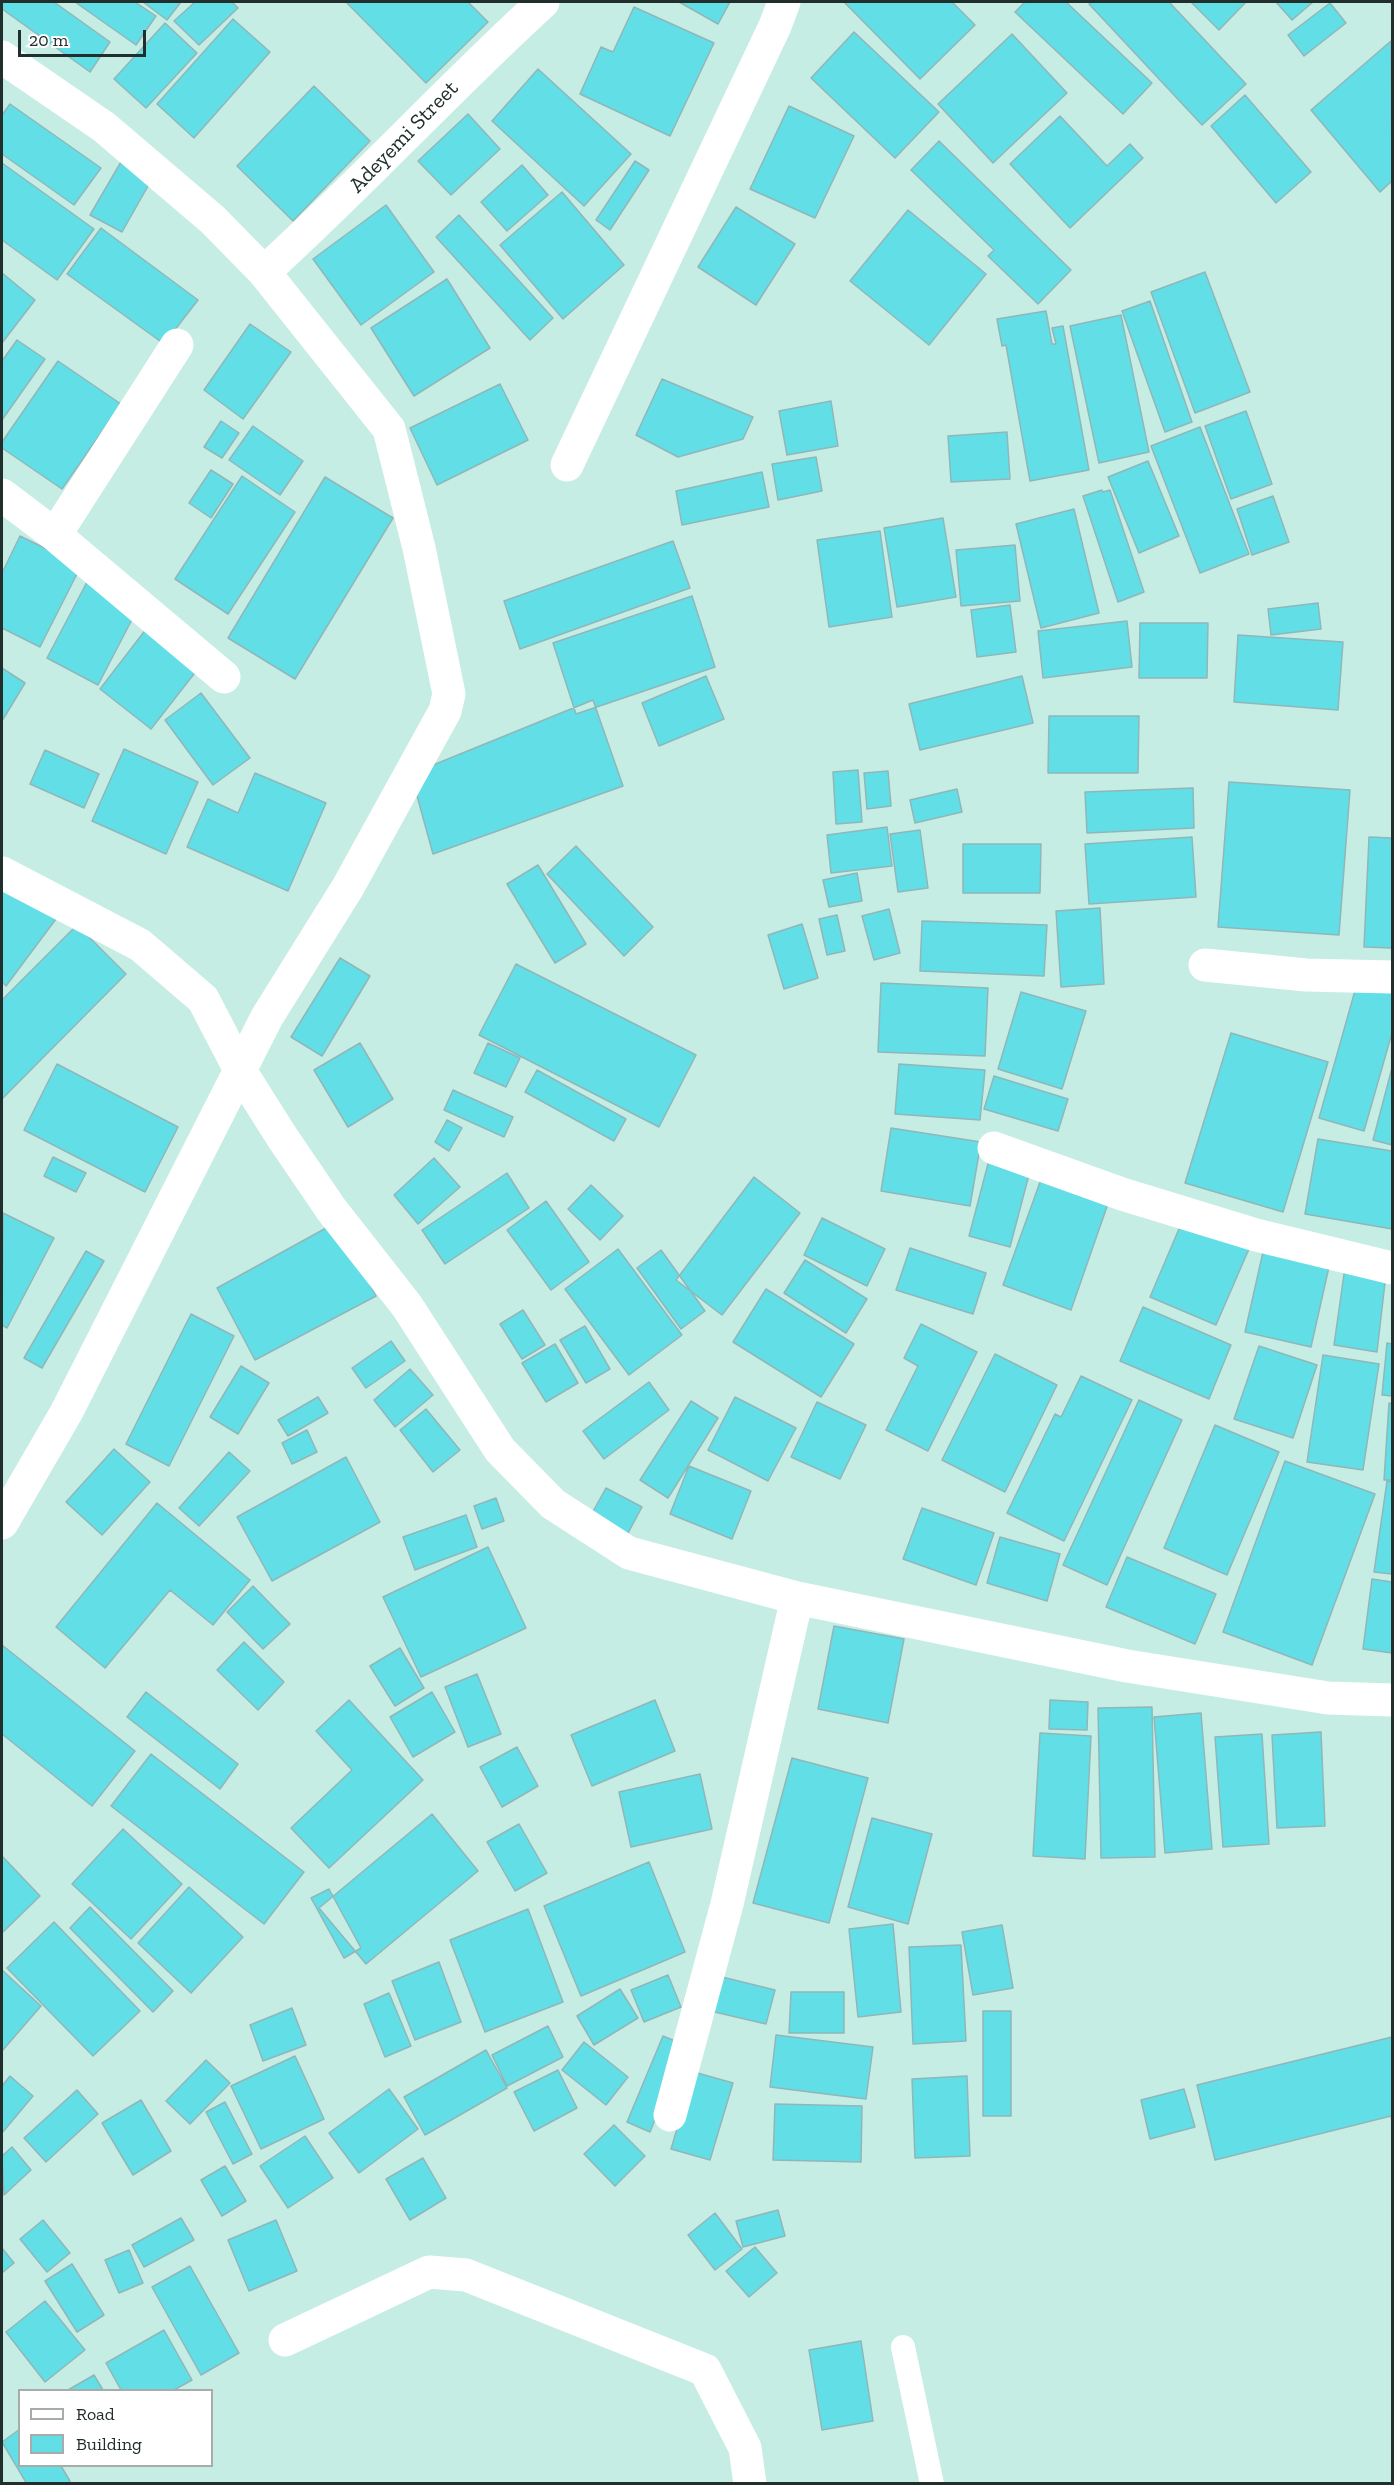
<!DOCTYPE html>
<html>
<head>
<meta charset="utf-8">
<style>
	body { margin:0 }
	#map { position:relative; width:1394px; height:2485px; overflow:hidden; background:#c6ede4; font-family:"Zilla Slab",serif }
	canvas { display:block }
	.frame { position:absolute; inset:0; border:3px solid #202f2b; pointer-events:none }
	.legend { position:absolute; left:18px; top:2389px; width:195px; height:78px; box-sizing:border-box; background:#fff; border:2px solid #a6acaa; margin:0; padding:8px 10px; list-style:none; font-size:18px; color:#202f2b }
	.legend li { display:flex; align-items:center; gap:12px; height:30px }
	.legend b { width:30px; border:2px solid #a6acaa }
	.scale { position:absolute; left:18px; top:30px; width:128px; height:27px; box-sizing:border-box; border:3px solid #202f2b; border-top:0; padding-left:8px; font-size:18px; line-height:21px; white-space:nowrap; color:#202f2b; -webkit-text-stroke:4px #fff; paint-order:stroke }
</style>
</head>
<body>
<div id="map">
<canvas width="1394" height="2485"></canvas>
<div class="frame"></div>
<ul class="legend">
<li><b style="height:8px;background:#fff"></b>Road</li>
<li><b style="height:16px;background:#62dee7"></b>Building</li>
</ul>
<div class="scale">20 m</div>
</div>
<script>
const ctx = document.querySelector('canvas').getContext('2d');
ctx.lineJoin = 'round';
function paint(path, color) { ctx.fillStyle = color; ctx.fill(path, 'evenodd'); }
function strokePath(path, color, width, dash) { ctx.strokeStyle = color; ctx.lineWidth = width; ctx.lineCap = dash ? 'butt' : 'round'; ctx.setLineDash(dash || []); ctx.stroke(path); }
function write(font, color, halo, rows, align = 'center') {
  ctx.font = font + ' "Zilla Slab",serif'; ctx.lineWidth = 4.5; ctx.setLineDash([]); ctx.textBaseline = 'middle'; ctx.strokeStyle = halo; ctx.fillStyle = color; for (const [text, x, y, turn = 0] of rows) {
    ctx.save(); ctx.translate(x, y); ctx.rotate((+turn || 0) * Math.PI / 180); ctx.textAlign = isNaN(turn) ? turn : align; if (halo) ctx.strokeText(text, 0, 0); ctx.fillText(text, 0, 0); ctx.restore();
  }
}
const building = new Path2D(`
	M2 2H54L110 42 90 72 2 9Z
	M75 2H135L156 16 136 45Z
	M143 2H181L167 20Z
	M195 2H232L238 8 199 45 174 21Z
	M346 2H468L488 22 426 83Z
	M679 2H730L718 24Z
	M844 2H952L975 25 920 79Z
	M1025 2H1066L1152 83 1123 114 1015 12Z
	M1092 2H1169L1246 84 1202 125 1089 4Z
	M1191 2H1246L1219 30Z
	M1276 2H1313L1292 20Z
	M1330 3 1346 23 1304 56 1288 35Z
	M634 7 714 43 670 136 580 94 601 47 613 52Z
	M233 19 270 52 194 138 157 104Z
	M165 23 197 53 146 108 114 79Z
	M854 32 939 112 895 158 811 78Z
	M1012 34 1067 93 993 163 938 104Z
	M1391 41 1392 181 1380 192 1311 110Z
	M538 69 631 154 584 206 492 121Z
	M314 86 370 141 293 221 237 166Z
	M1245 95 1311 172 1276 203 1211 126Z
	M10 104 101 168 74 205 2 154V115Z
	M789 106 854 136 815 218 750 189Z
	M468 114 500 149 451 195 418 161Z
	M1060 116 1107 166 1130 144 1143 158 1070 228 1010 164Z
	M939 141 1071 270 1038 304 988 256 994 250 911 170Z
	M125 155 156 172 122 232 90 215Z
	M635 161 649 170 610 230 596 220Z
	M2 163 94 229 57 280 2 240Z
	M522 165 548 195 507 231 481 202Z
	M562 192 624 265 563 319 500 245Z
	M386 205 434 272 361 325 313 259Z
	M736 207 795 244 756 305 698 267Z
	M908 210 986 274 929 345 850 281Z
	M459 215 553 318 530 340 436 237Z
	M101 228 198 300 164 344 67 274Z
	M1205 272 1250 392 1195 413 1151 292Z
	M2 273 35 300 2 343Z
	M447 279 490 348 414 396 371 328Z
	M1150 301 1192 422 1165 432 1122 311Z
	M1046 311 1052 344H1056L1052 328 1063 326 1089 470 1030 481 1006 345 1002 346 997 319Z
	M1121 315 1149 452 1099 463 1070 326Z
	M250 324 291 352 243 419 204 390Z
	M17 340 45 359 2 420V361Z
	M58 361 121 404 62 489 2 448V442Z
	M662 379 753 417 743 439 678 457 636 435Z
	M500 384 528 440 437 485 410 428Z
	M831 401 838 446 787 455 779 411Z
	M1246 411 1272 484 1231 499 1205 426Z
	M221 421 239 433 222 458 204 447Z
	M253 426 303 461 280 495 229 460Z
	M1200 427 1249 554 1200 573 1151 446Z
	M1007 432 1010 479 951 482 948 436Z
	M816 457 822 491 778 500 772 464Z
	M1148 461 1179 536 1139 553 1108 477Z
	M211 470 233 484 211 518 189 503Z
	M762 472 769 507 682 525 676 491Z
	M242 476 295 512 228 614 175 579Z
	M325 477 393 518 295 679 228 638Z
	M1102 490 1103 492 1110 490 1144 592 1118 602 1083 496Z
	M1273 496 1289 542 1252 555 1237 509Z
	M1074 509 1099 613 1041 628 1016 524Z
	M943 518 956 597 897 607 884 528Z
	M880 531 892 617 829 627 817 540Z
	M20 536 81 566 40 647 2 628V573Z
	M673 541 690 588 520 649 504 601Z
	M1015 545 1020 601 961 606 956 550Z
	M87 582 138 608 98 685 47 658Z
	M692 596 715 667 576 714 553 643Z
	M1318 603 1321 629 1271 635 1268 609Z
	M1010 605 1016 652 977 657 971 610Z
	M1127 621 1132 667 1043 678 1038 631Z
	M1140 623H1208L1207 678H1139Z
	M150 624 201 665 151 729 100 689Z
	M1238 635 1343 642 1338 710 1234 702Z
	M2 668 25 683 2 721Z
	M706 676 724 719 659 746 642 703Z
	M1022 676 1033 723 920 750 909 704Z
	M201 693 250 758 213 785 165 720Z
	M593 700 623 786 433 854 411 774Z
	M1049 716H1139L1138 773H1048Z
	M124 749 198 782 166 854 92 821Z
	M45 750 99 774 84 808 30 784Z
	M858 770 862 822 836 824 833 772Z
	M888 771 891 806 867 809 864 773Z
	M255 773 326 803 288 891 187 847 208 799 238 813Z
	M1229 782 1350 790 1339 935 1218 927Z
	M1193 788 1194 828 1087 833 1085 792Z
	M957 789 962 812 915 823 910 800Z
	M887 827 892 866 831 873 827 835Z
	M920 830 928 888 898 892 890 834Z
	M1192 837 1196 897 1089 904 1085 844Z
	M1369 837 1392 838V948L1364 947Z
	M963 844H1041L1040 893H963Z
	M576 846 653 927 624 956 547 874Z
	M538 865 586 944 555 963 507 884Z
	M857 873 862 901 829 907 823 880Z
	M2 879 56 919 6 986 2 982Z
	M1100 908 1104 984 1061 987 1056 911Z
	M889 909 900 953 874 960 862 916Z
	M837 915 845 951 827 955 819 919Z
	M922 921 1047 925 1044 976 920 971Z
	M802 924 818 978 784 989 768 935Z
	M77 925 126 974 2 1099V1000Z
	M340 958 370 976 322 1056 291 1037Z
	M516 964 696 1055 659 1127 479 1035Z
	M1358 980 1392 990V1033L1364 1131 1319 1118Z
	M881 983 988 988 985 1056 878 1052Z
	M1021 992 1086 1011 1062 1089 998 1069Z
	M1231 1033 1328 1062 1283 1212 1185 1183Z
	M360 1043 393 1099 348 1127 314 1070Z
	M488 1043 520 1058 506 1087 474 1073Z
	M57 1064 178 1127 145 1192 24 1130Z
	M899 1064 985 1070 980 1120 895 1114Z
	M1392 1068V1145L1373 1140Z
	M537 1070 626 1119 614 1141 525 1092Z
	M994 1076 1068 1099 1058 1131 984 1109Z
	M453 1090 513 1117 504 1137 444 1110Z
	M447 1120 462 1128 449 1151 435 1142Z
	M891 1128 981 1142 970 1206 881 1191Z
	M1318 1139 1392 1151V1229L1305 1214Z
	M53 1157 86 1173 76 1192 44 1176Z
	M434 1158 460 1187 418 1224 394 1195Z
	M989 1160 1030 1171 1010 1247 969 1236Z
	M1044 1171 1110 1198 1071 1310 1003 1285Z
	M507 1173 529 1208 445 1264 422 1230Z
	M754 1177 800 1213 722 1315 676 1280Z
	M591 1185 623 1216 600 1240 568 1209Z
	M546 1201 589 1262 551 1290 507 1230Z
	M3 1213 54 1238 7 1328 2 1325Z
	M1184 1217 1252 1242 1216 1325 1150 1297Z
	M822 1218 885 1249 867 1286 804 1255Z
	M337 1222 376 1296 255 1360 217 1288Z
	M1265 1243 1331 1258 1311 1347 1245 1332Z
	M910 1248 986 1273 973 1314 896 1290Z
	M618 1249 682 1335 629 1375 565 1289Z
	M661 1250 705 1311 681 1329 637 1268Z
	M86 1251 104 1261 42 1368 24 1358Z
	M805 1260 867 1299 846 1333 784 1293Z
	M1345 1267 1386 1274 1377 1352 1334 1345Z
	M766 1289 854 1344 821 1397 733 1342Z
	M1143 1307 1231 1345 1209 1399 1120 1361Z
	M523 1310 545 1345 522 1359 500 1324Z
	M191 1314 234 1336 169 1466 126 1444Z
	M921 1324 977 1352 928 1451 886 1430 918 1366 904 1358Z
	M585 1326 610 1369 586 1383 560 1340Z
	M391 1341 405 1361 366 1388 352 1368Z
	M1387 1343 1392 1344V1396L1382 1395Z
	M555 1344 578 1383 546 1402 522 1363Z
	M1259 1346 1317 1365 1293 1438 1234 1419Z
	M995 1354 1057 1385 1005 1492 942 1460Z
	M1323 1355 1379 1364 1363 1470 1307 1462Z
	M241 1366 269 1383 238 1434 210 1417Z
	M410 1369 433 1395 395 1427 374 1400Z
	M1081 1376 1132 1400 1064 1541 1007 1513 1055 1414 1061 1417Z
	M649 1382 669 1410 604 1459 583 1431Z
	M318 1397 328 1413 288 1436 278 1420Z
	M735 1397 796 1428 768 1481 708 1450Z
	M1139 1400 1182 1420 1107 1585 1063 1565Z
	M691 1401 718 1418 668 1498 640 1480Z
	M817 1402 866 1425 840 1479 791 1457Z
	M1389 1403 1392 1404V1480H1384Z
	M426 1409 460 1450 433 1472 400 1430Z
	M1215 1425 1279 1452 1227 1575 1164 1548Z
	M307 1430 317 1452 292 1464 282 1443Z
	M114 1449 150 1482 102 1535 66 1502Z
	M229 1452 250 1471 199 1526 179 1508Z
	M346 1457 380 1522 272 1581 237 1517Z
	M1285 1461 1375 1494 1312 1665 1223 1632Z
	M689 1466 751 1491 732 1539 670 1514Z
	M1387 1481 1392 1482V1574L1374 1572Z
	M606 1488 642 1507 627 1535 591 1515Z
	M496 1498 504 1521 482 1529 474 1506Z
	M157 1503 250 1580 213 1625 170 1590 105 1668 56 1627Z
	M922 1508 994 1533 976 1585 903 1559Z
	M466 1515 477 1547 415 1570 403 1537Z
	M1000 1537 1060 1554 1047 1601 987 1583Z
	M488 1547 526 1628 421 1677 383 1597Z
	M1127 1557 1216 1594 1195 1644 1106 1607Z
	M1372 1579 1392 1582V1653L1363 1649Z
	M253 1586 290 1624 263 1649 227 1612Z
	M834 1626 904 1639 888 1723 818 1709Z
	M244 1642 284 1682 258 1710 217 1670Z
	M2 1645 135 1751 92 1806 2 1734Z
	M400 1648 424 1688 395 1706 370 1666Z
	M477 1674 501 1734 468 1747 445 1687Z
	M146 1692 238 1764 220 1789 127 1717Z
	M432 1692 455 1732 413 1757 390 1717Z
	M349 1700 423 1780 329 1868 291 1828 352 1770 316 1731Z
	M655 1700 675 1751 592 1786 571 1735Z
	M1050 1700 1088 1702 1087 1730 1049 1729Z
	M1152 1707 1155 1857 1101 1858 1098 1708Z
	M1201 1713 1212 1849 1165 1853 1154 1717Z
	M1321 1732 1325 1826 1277 1828 1272 1735Z
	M1040 1733 1091 1736 1085 1859 1033 1856Z
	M1262 1734 1269 1844 1223 1847 1215 1737Z
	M517 1747 538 1786 502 1807 480 1767Z
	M151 1754 304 1872 264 1924 111 1806Z
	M792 1758 868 1778 829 1923 753 1903Z
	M700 1774 712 1829 631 1847 619 1792Z
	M432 1814 478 1871 366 1964 319 1908Z
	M872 1818 932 1834 908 1924 848 1907Z
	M519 1824 547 1873 515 1891 487 1842Z
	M123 1829 182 1884 131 1939 72 1884Z
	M2 1856 40 1896 2 1933Z
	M649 1862 685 1952 581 1996 544 1906Z
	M189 1887 243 1937 191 1993 138 1943Z
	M329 1889 361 1948 344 1958 311 1898Z
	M90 1907 173 1991 153 2012 70 1928Z
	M528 1909 563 2002 485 2032 450 1940Z
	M54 1922 140 2011 93 2056 7 1968Z
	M893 1924 901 2012 858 2017 849 1929Z
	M1002 1925 1013 1988 973 1995 962 1932Z
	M961 1945 966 2041 913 2044 909 1947Z
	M439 1962 461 2022 415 2040 392 1981Z
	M2 1970 41 2006 2 2051Z
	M668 1975 681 2007 644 2022 631 1990Z
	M714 1975 775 1990 766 2024 706 2010Z
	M620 1989 638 2018 594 2045 577 2016Z
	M791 1992H844V2033H789Z
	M389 1993 411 2046 385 2057 364 2004Z
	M292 2008 306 2045 263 2061 250 2025Z
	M983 2011H1011V2116H983Z
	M548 2026 563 2057 507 2086 492 2055Z
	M776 2035 873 2047 866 2099 770 2087Z
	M663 2036 685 2045 650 2132 627 2122Z
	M1392 2037V2122L1391 2116 1215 2160 1197 2085Z
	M584 2042 628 2077 606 2105 562 2070Z
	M486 2050 507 2088 425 2135 404 2097Z
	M295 2056 324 2119 261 2149 231 2086Z
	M206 2060 230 2083 190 2124 166 2101Z
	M558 2070 577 2108 534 2131 514 2092Z
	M694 2072 733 2083 710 2160 671 2149Z
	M10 2076 33 2096 2 2133V2086Z
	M967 2076 970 2156 915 2158 912 2079Z
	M389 2089 418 2129 359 2173 329 2133Z
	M1184 2089 1195 2127 1150 2139 1141 2100Z
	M77 2090 98 2114 46 2162 24 2138Z
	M141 2100 171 2151 133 2175 102 2123Z
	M225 2102 252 2154 233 2164 206 2112Z
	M775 2104 862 2106 861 2162 773 2160Z
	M614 2125 645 2156 615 2186 584 2154Z
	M305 2136 333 2178 288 2208 260 2166Z
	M12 2147 31 2170 4 2195 2 2156Z
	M423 2158 446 2198 410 2220 386 2179Z
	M225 2166 246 2201 222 2216 201 2180Z
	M778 2210 785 2236 743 2247 736 2221Z
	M715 2213 742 2249 715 2270 688 2235Z
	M181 2218 194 2240 144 2267 132 2245Z
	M43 2220 70 2253 47 2272 20 2239Z
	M276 2220 297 2271 249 2291 228 2240Z
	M755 2247 777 2273 749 2297 726 2271Z
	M2 2248 14 2263 2 2273Z
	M129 2250 143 2283 119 2293 105 2260Z
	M72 2264 104 2315 77 2332 45 2281Z
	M190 2266 239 2353 201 2375 152 2287Z
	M45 2301 85 2350 45 2382 6 2332Z
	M164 2330 192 2380 174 2390H121L106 2363Z
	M861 2341 873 2421 822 2430 809 2350Z
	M94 2375 103 2390H68Z
	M20 2429V2466H61L70 2481 66 2484H27L2 2442Z`);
paint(building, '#62dee7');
strokePath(building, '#8fb7b9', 1.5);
strokePath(new Path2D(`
	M903 2347 932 2484`), '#fff', 24);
strokePath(new Path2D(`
	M2 57 104 127 213 220 264 272 389 429 419 548 449 694 445 711 348 887 267 1017 66 1413 2 1523
	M264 272C360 185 448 89 543 2
	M567 465 775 26 784 2
	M2 495 55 535 224 677
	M55 535 177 345
	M2 873 140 945 203 999 241 1072 282 1137 331 1209 407 1306 500 1450 553 1504 629 1553 797 1598 1127 1666 1328 1698 1392 1700
	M1205 965 1306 975 1392 977
	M994 1148 1122 1194 1256 1235 1392 1268
	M670 2115 727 1904 797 1598
	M285 2340 429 2272 466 2275 705 2370 745 2448 750 2484`), '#fff', 33);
write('22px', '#202f2b', '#fff', [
	["Adeyemi Street",404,137,-46]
]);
</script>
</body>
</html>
